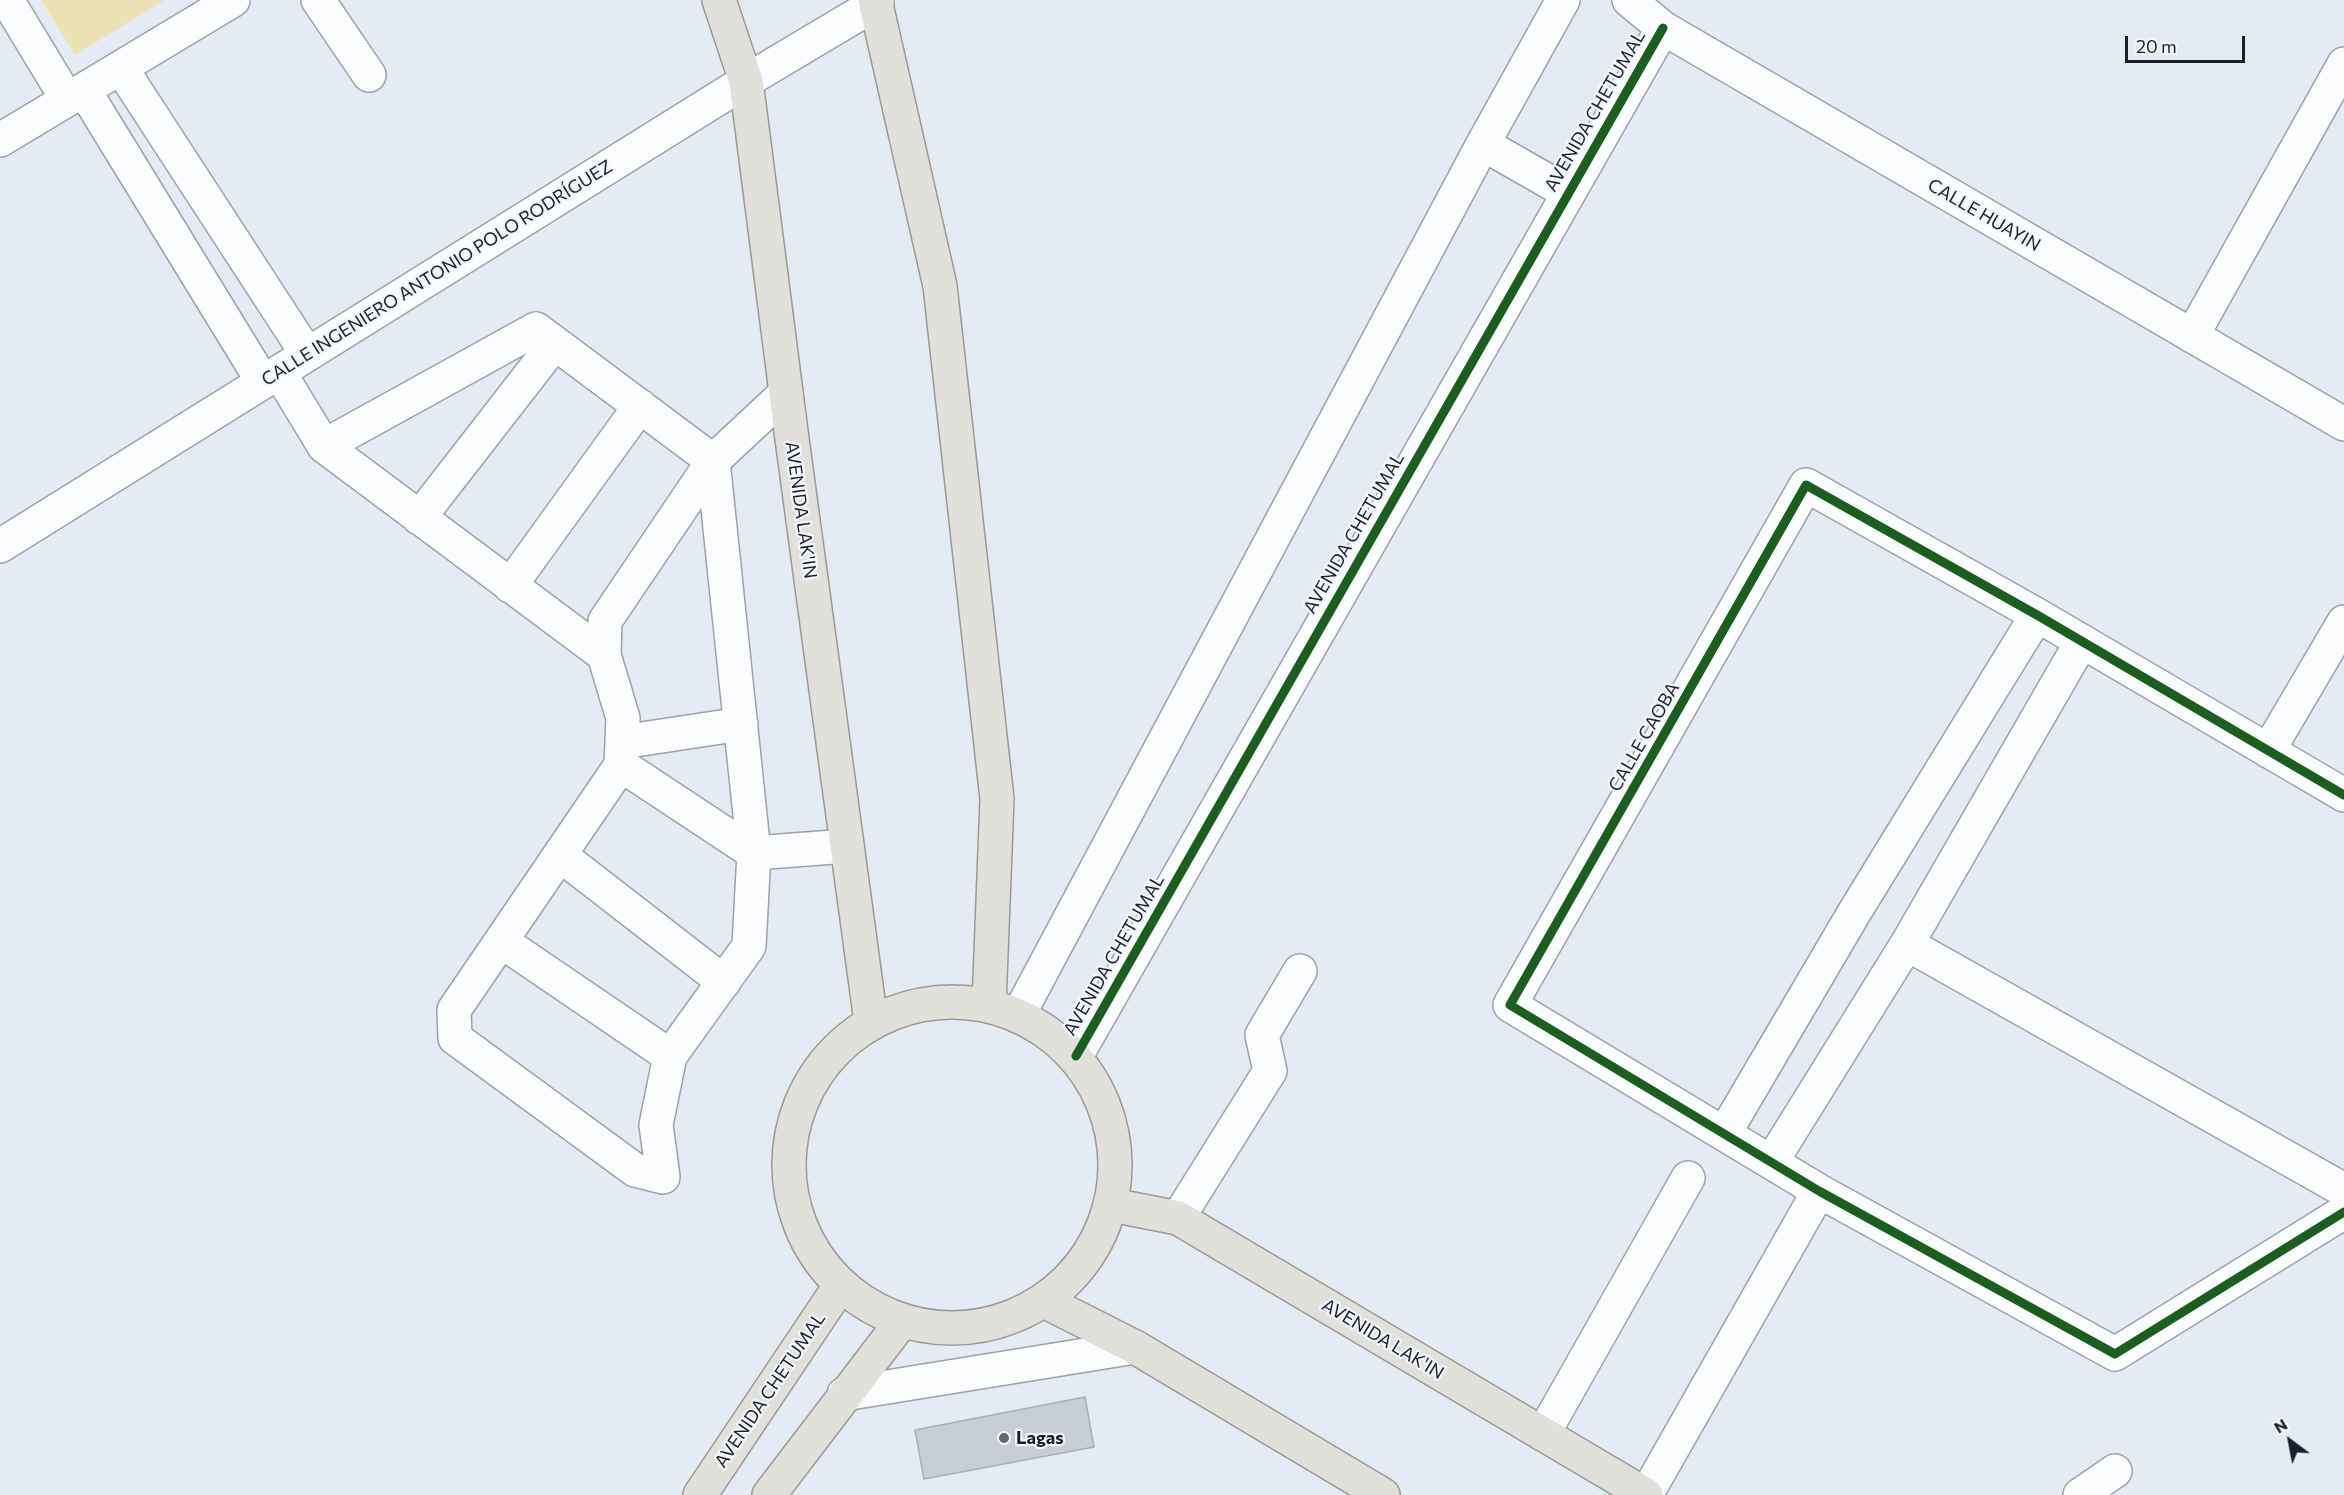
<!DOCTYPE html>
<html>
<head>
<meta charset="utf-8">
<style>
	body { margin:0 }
	#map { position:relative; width:2344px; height:1495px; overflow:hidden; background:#e5ebf5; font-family:Commissioner,sans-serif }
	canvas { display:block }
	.north { position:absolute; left:2260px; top:1411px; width:60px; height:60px; -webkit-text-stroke:4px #f2f6fc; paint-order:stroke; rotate:328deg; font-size:16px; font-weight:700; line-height:24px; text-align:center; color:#1a202b }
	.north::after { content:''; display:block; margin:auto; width:21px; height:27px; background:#1a202b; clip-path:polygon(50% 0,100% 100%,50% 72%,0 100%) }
	.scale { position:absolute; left:2125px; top:36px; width:120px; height:27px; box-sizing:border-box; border:3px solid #1a202b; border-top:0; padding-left:8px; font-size:18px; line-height:21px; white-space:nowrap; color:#1a202b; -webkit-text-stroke:4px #f2f6fc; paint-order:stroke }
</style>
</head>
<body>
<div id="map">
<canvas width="2344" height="1495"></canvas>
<div class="north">N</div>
<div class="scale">20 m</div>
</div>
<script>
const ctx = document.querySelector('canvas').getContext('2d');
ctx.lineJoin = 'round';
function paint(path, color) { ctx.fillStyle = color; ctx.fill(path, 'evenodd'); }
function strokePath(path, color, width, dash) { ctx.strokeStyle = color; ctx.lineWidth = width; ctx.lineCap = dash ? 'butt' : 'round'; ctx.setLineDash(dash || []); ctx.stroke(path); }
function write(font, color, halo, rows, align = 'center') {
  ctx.font = font + ' Commissioner,sans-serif'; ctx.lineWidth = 4.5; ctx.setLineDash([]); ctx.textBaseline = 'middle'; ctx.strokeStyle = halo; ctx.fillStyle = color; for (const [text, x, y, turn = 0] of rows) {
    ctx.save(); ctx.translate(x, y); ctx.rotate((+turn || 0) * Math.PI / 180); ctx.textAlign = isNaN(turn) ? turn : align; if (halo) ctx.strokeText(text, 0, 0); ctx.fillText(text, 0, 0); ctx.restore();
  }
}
paint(new Path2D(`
	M41 0H165L75 55Z`), '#ebe2b6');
const building = new Path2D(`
	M1085 1397 1094 1447 924 1479 915 1430Z`);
paint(building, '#c8ced8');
strokePath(building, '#a8aeb7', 1.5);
const minor = new Path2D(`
	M7 0 67 99
	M318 0 369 75
	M1629 0 1663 28 2344 424
	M121 68 307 354
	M84 90 263 382
	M0 140 233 0
	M1483 144 1567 192
	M2192 336 2344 64
	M279 372 324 446 604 655
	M324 446 536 329 713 461 754 853 749 946 670 1056 656 1125 663 1177 635 1170 455 1038 454 1010 621 765 623 718 604 655 605 621 713 461 786 393
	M419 518 555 343
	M0 546 746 81 877 3
	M510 586 640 406
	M622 742 741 724
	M2268 751 2344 622
	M621 765 754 853 847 846
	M2344 795 2037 615 1806 485 1510 1005 1819 1191 2115 1354 2344 1212
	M560 855 724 982
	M501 941 670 1056
	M1907 944 2344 1190
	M1019 1014 1483 144 1563 0
	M1076 1056 1663 28
	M1724 1134 1854 913 2037 615
	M1772 1161 1907 944 2082 641
	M1178 1218 1270 1071 1262 1035 1300 971
	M844 1394 1135 1347
	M1543 1434 1688 1178
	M1646 1495 1819 1191
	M2080 1495 2115 1471`);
const major = new Path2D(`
	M719 0 746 81 792 439 871 1022
	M875 0 940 286 997 799 989 1005
	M789 1165a163 163 0 1 1 326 0a163 163 0 1 1-326 0Z
	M1112 1205 1178 1218 1646 1495
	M1044 1301 1135 1347 1383 1495
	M700 1495 840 1286
	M769 1495 902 1321`);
strokePath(minor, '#9ca1ab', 36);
strokePath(major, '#9a9a93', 36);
strokePath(minor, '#fbfcfe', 33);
strokePath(major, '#e1e0da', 33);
strokePath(new Path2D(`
	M2344 795 2037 615 1806 485 1510 1005 1819 1191 2115 1354 2344 1212
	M1076 1056 1663 28`), '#1b5e20', 9);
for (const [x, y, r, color] of [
	[1004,1438,6,"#616772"]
]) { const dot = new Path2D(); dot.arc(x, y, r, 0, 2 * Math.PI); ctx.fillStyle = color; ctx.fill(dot); strokePath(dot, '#f2f6fc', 2); }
write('18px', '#1a202b', '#f2f6fc', [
	["AVENIDA CHETUMAL",1595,111,-60],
	["CALLE HUAYIN",1984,215,30],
	["CALLE INGENIERO ANTONIO POLO RODRÍGUEZ",437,273,-32],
	["AVENIDA LAK'IN",801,510,82],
	["AVENIDA CHETUMAL",1354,533,-60],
	["CALLE CAOBA",1644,737,-60],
	["AVENIDA CHETUMAL",1114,955,-60],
	["AVENIDA LAK'IN",1383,1339,31],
	["AVENIDA CHETUMAL",770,1390,-56]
]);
write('bold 18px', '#1a202b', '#f2f6fc', [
	["Lagas",1016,1438]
], 'left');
</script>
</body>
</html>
